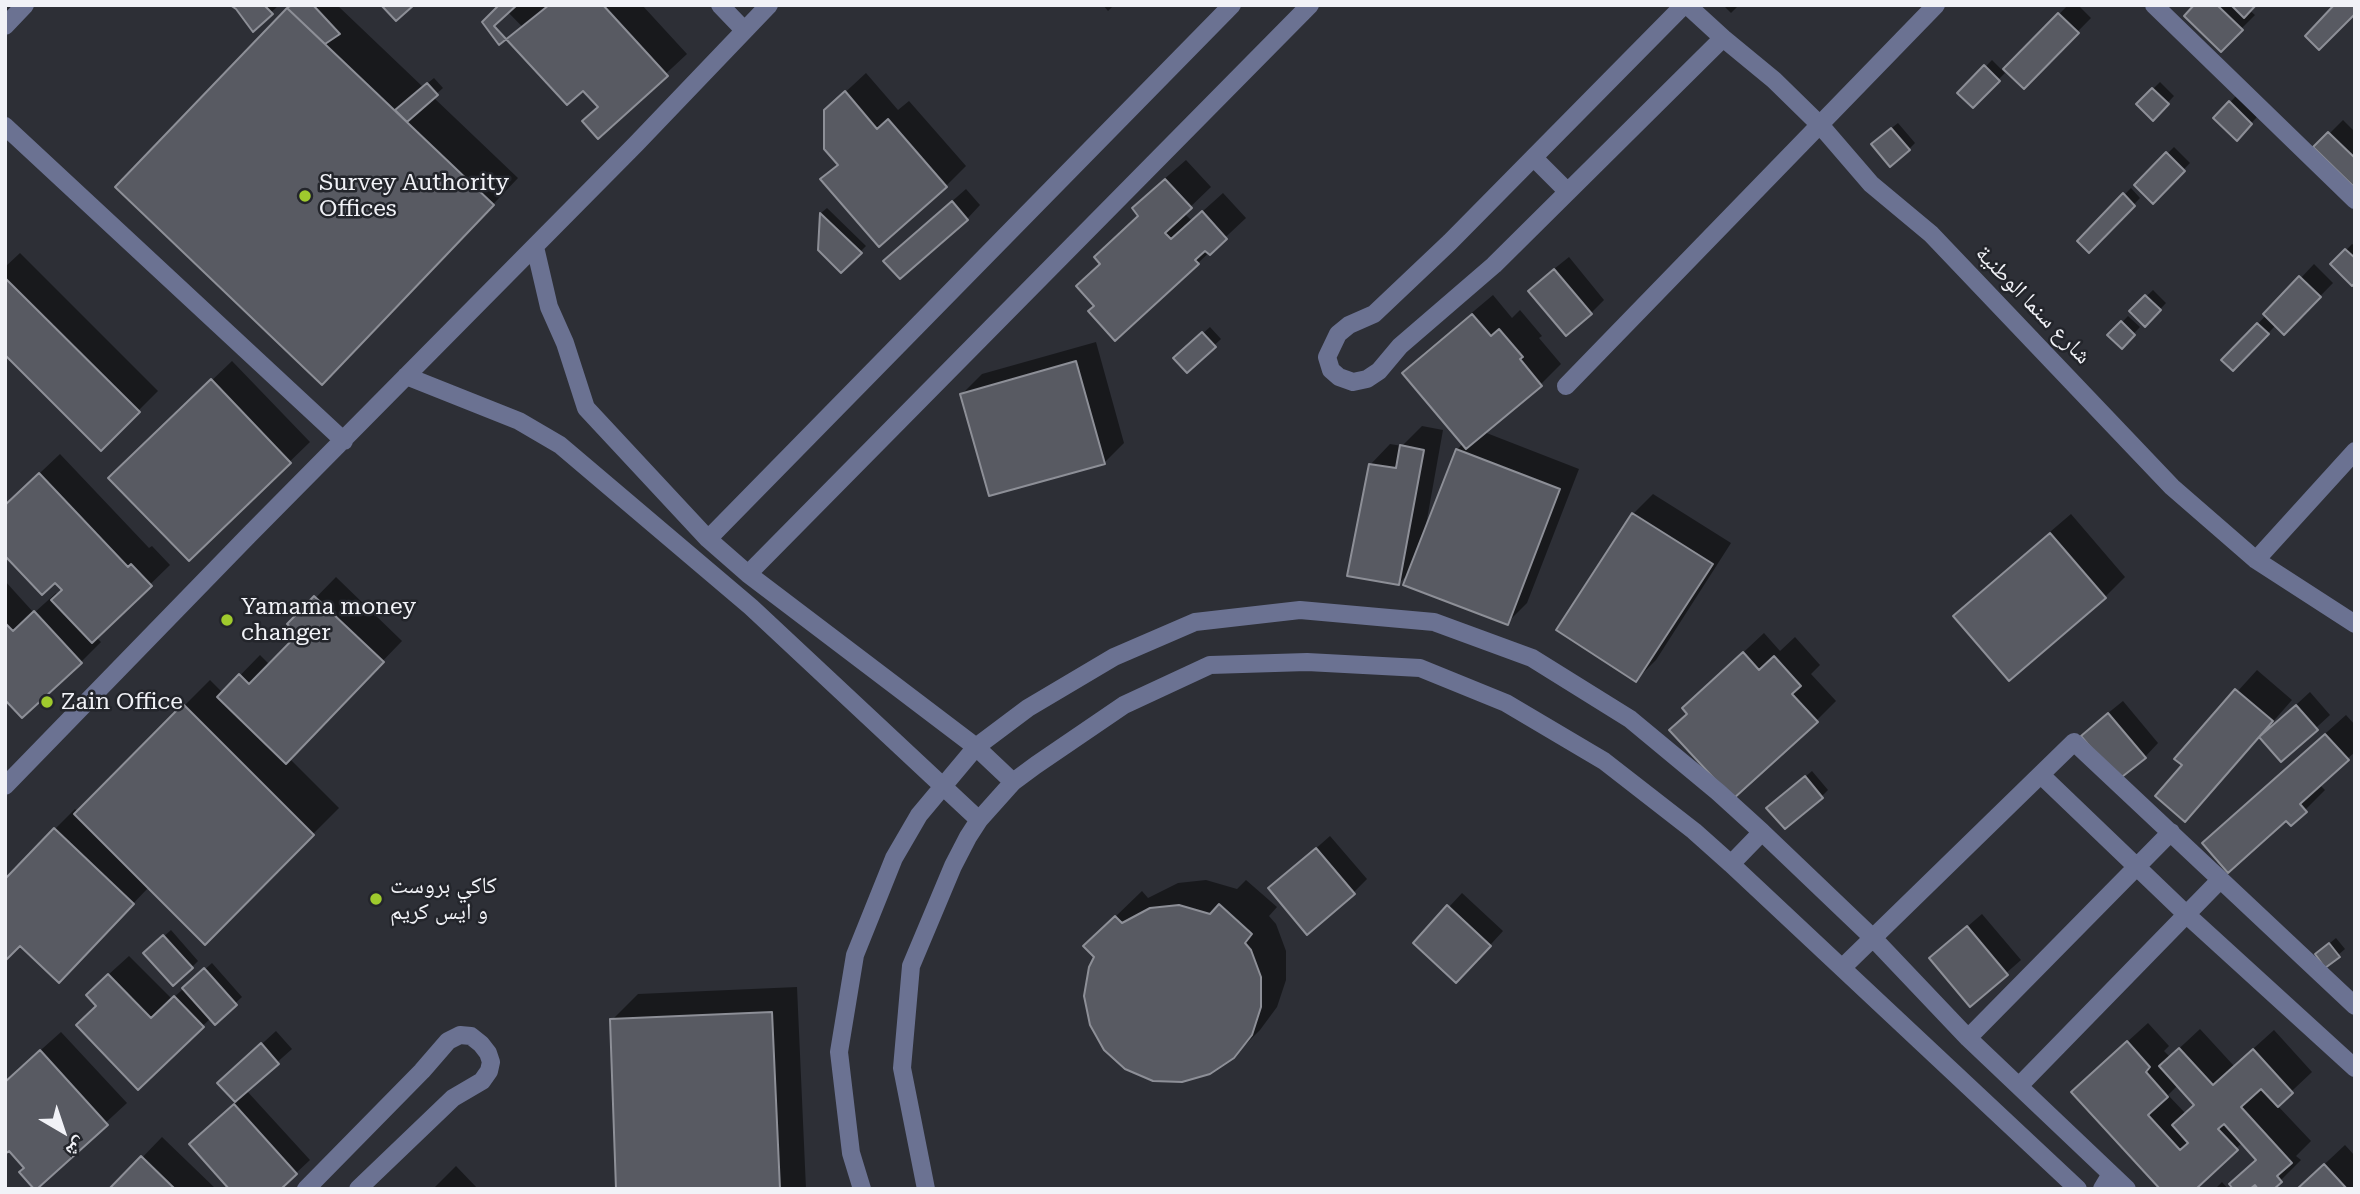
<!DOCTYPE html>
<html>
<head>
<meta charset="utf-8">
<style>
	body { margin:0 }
	#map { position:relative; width:2360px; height:1194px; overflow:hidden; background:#2d2f36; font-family:"Roboto Serif","Noto Naskh Arabic",serif }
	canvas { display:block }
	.frame { position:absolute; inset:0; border:7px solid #f1f2f7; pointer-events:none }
	.north { position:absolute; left:28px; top:1096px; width:70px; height:70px; -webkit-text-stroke:5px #23252b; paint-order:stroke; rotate:141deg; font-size:19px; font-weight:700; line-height:28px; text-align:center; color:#f1f2f7 }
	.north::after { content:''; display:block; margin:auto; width:24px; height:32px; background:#f1f2f7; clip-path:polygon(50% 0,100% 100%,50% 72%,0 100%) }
</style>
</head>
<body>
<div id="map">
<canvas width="2360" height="1194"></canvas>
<div class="frame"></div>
<div class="north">ش</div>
</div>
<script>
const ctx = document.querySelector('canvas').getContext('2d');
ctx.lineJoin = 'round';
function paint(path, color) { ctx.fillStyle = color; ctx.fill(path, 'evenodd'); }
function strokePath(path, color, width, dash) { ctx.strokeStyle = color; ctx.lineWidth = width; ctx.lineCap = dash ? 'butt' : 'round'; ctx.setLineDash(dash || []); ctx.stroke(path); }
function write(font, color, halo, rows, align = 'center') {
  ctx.font = font + ' "Roboto Serif","Noto Naskh Arabic",serif'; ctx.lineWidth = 5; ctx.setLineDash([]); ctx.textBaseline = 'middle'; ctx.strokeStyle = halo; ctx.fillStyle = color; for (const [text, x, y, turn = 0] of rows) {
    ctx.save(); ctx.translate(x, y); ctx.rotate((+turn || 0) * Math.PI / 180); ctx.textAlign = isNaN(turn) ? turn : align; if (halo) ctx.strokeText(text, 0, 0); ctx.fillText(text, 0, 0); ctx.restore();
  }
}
paint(new Path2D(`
	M233 5H279L253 29Z
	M293 5H337L423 87 434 78 443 88 433 97 518 178 348 357 118 187Z
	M501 5H642L687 54 599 136 600 106Z
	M1103 5H1114L1108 11Z
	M1723 5H1739L1731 13Z
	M2068 5H2078L2091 18 2024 86 2006 69Z
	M2196 5H2254L2249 10 2255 15 2221 49Z
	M1992 60 2005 73 1973 105 1960 93Z
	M866 73 898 110 909 101 966 166 946 186 823 180 839 163 825 111Z
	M2160 82 2174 96 2153 118 2138 104Z
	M2236 96 2257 117 2237 138 2215 118Z
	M2343 120 2355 132V185L2316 147Z
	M1898 123 1915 143 1909 149 1879 138Z
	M2174 147 2190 163 2153 201 2136 185Z
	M1186 160 1211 187 1184 213 1192 221 1223 193 1246 218 1198 263 1096 306 1101 263 1140 215 1154 188Z
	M2131 188 2140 198 2089 251 2079 241Z
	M966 189 980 205 967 219 899 248Z
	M827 208 866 246 841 271 820 250 821 213Z
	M2352 244 2355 246V281L2333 264Z
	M20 253 158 391 101 448 5 353V267Z
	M1569 257 1604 300 1591 313 1544 277Z
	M2314 264 2333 283 2284 333 2276 325 2233 369 2224 360Z
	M2153 290 2166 303 2145 325 2131 311Z
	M1493 295 1512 318 1520 310 1542 336 1539 338 1561 364 1541 384 1484 432 1579 469 1527 603 1507 623 1409 573 1399 583 1370 465 1390 444 1402 446 1422 426 1443 430 1426 525 1428 526 1457 450 1463 443 1404 373 1424 353Z
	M2128 316 2140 327 2122 346 2110 335Z
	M1210 327 1221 339 1187 371 1182 352Z
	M1096 342 1124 443 1104 463 962 394 982 374Z
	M232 361 310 442 189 559 131 458Z
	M60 454 149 548 152 546 170 565 96 637 101 642 81 662 5 698V581L34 613 56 593 58 596 65 590 55 580 5 506Z
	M1653 494 1731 543 1656 660 1636 680 1558 630 1633 514Z
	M2071 514 2125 577 2105 597 1955 616 1975 596Z
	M336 577 402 641 289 758 339 808 205 942 149 887 79 960 55 829 75 809 78 812 210 680 223 693 260 655 270 665 300 634 290 624Z
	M1764 633 1780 651 1795 637 1820 665 1811 674 1836 701 1816 721 1684 708Z
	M2257 670 2292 700 2270 725 2272 727 2310 692 2330 715 2281 760 2260 737 2185 820V765L2177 758Z
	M2123 701 2158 743 2145 757 2097 722Z
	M2346 715 2355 725V752L2319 784 2325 790 2305 810 2224 824Z
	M1812 771 1828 790 1822 796 1775 802Z
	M1330 836 1367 879 1353 893 1270 889Z
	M1206 880 1237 889 1246 880 1277 907 1269 916 1276 924 1286 951V980L1277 1007 1260 1030 1233 1057 1096 957 1085 946 1142 891 1148 898 1178 883Z
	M1462 893 1503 931 1470 967 1449 907Z
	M1982 914 2021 960 1970 1005 1931 958Z
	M171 930 198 961 192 967 152 947Z
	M2336 938 2345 949 2338 955 2324 948Z
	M129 956 172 999 212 963 242 997 215 1022 211 1018 138 1087 98 1005 108 975Z
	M797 987 806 1189H618L612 1020 638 994Z
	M2148 1023 2169 1046 2164 1051 2170 1057 2200 1029 2234 1066 2274 1030 2312 1072 2277 1105 2311 1141 2296 1156 2301 1160 2272 1189 2258 1159 2243 1142 2193 1189 2094 1072ZM2178 1085 2195 1104 2186 1114 2168 1095Z
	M276 1031 292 1049 246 1090 310 1160 279 1189 204 1131 237 1102 219 1083Z
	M61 1032 127 1103 35 1188 5 1082Z
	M162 1137 216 1189H112Z
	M2345 1145 2355 1156V1189H2298Z
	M456 1166 478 1189H433Z
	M2222 1182 2228 1189H2215Z`), '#0007');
const building = new Path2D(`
	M230 5H264L273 14 253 32 236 9Z
	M292 5H313L340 34 325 44 287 8Z
	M381 5H414L396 21Z
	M499 5H549L499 45 482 22Z
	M517 5H603L668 76 598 139 582 121 598 107 583 91 567 105 494 26Z
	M2194 5H2217L2243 30 2221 52 2184 16Z
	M2231 5H2256L2244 18Z
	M2334 5H2355V14L2319 50 2305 36Z
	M287 8 494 205 322 385 115 187Z
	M2058 13 2079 33 2024 89 2003 69Z
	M1984 65 2000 81 1973 108 1957 93Z
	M427 83 438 95 407 122 395 110Z
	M2152 88 2169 104 2153 121 2136 104Z
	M845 91 877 129 888 119 947 187 879 247 820 179 838 165 824 149V110Z
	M2229 101 2252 124 2237 141 2213 118Z
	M1891 128 1910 150 1890 167 1871 144Z
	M2328 132 2355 158V188L2313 147Z
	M2166 152 2185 171 2153 204 2134 185Z
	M1165 179 1192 208 1165 233 1171 239 1202 211 1227 239 1210 255 1205 251 1195 260 1199 264 1115 341 1088 311 1094 306 1076 286 1100 264 1094 257 1138 216 1132 208Z
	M2123 193 2135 206 2089 253 2077 241Z
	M952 201 968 220 900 279 883 261Z
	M820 213 862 253 841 273 818 250Z
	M2345 249 2355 258V283L2352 286 2330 264Z
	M1554 269 1592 314 1566 336 1528 291Z
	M2299 276 2321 297 2284 335 2263 314Z
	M5 278 140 412 101 451 5 355Z
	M2145 295 2161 310 2145 327 2129 311Z
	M1472 314 1491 336 1499 329 1523 357 1520 359 1542 386 1466 449 1402 373Z
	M2121 321 2135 335 2122 349 2107 335Z
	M2257 323 2269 334 2233 371 2221 360Z
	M1202 332 1216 347 1187 373 1173 358Z
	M1076 361 1105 464 989 496 960 394Z
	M211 379 291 463 189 561 108 478Z
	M1400 445 1424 450 1399 585 1347 576 1369 464 1396 468Z
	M1456 449 1560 489 1508 625 1403 585Z
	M39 473 128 567 131 564 152 586 92 643 51 600 62 590 55 583 42 595 5 556V505Z
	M1632 513 1713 564 1636 682 1556 630Z
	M2050 533 2106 598 2009 681 1953 616Z
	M314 596 384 662 286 764 217 697 239 674 249 684 298 634 287 624Z
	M34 611 82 663 22 718 5 700V623L13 631Z
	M1743 652 1759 670 1774 656 1801 686 1792 694 1818 722 1733 799 1669 730 1687 714 1682 708Z
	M2235 689 2273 721 2185 822 2155 796 2182 765 2174 759Z
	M183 704 314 835 205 945 74 814Z
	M2296 705 2318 730 2281 762 2259 737Z
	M2108 713 2146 758 2118 780 2081 736Z
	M2325 734 2349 760 2300 804 2307 812 2291 826 2286 821 2228 873 2202 843Z
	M1805 776 1823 798 1785 829 1766 808Z
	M54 828 134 904 59 983 20 946 5 961V879Z
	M1316 848 1355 894 1307 935 1268 888Z
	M1219 904 1252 934 1245 943 1251 950 1261 977V1007L1252 1035 1234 1058 1210 1074 1182 1082 1153 1081 1125 1069 1104 1050 1090 1025 1084 996 1089 967 1094 957 1083 946 1115 916 1122 923 1150 908 1179 905 1210 914Z
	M1447 905 1491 946 1456 983 1413 943Z
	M1967 926 2008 975 1970 1007 1929 958Z
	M163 935 193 968 173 986 143 953Z
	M2329 943 2340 957 2325 968 2315 954Z
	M204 968 237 1005 215 1025 182 988Z
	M108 974 151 1018 174 996 204 1027 138 1090 76 1025 96 1006 86 995Z
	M772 1012 780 1189H616L610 1019Z
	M2127 1041 2150 1067 2146 1072 2168 1097 2148 1115 2180 1150 2188 1143 2172 1125 2194 1105 2159 1066 2179 1048 2213 1085 2253 1049 2293 1093 2278 1107 2261 1089 2241 1107 2292 1163 2277 1176 2282 1182 2274 1189H2258L2255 1185 2250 1189H2233L2229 1184 2256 1160 2224 1124 2218 1129 2238 1150 2196 1189H2160L2071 1092Z
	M261 1043 279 1064 235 1102 217 1083Z
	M40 1050 108 1125 37 1189H34L19 1172 24 1168 9 1151 5 1154V1082Z
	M234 1104 297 1174 281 1189H229L189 1144Z
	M141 1156 175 1189H109Z
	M2324 1164 2347 1189H2297Z`);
paint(building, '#585a62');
strokePath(building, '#8d8f97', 2);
strokePath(new Path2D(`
	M720 5 744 30
	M1684 5 1450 242 1374 314 1349 325 1338 334 1327 357 1331 370 1339 377 1353 382 1367 379 1379 371 1400 346 1494 265 1723 38
	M1687 5 1723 38 1774 80 1821 126 1871 184 1931 234 2172 487 2256 560 2355 624
	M2154 5 2355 200
	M5 26 25 5
	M5 126 344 441
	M1534 158 1568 192
	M535 247 549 307 565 343 586 408 708 539 748 574 976 747 1013 782
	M406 376 519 421 560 445 751 607 979 820
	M1566 386 1936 5
	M708 539 1232 5
	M2256 560 2355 451
	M748 574 1310 5
	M2041 775 2187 915 2355 1068
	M5 786 248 536 636 144 769 5
	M1731 864 1762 832
	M1842 968 2074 742 2355 1006
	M1968 1038 2171 832
	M2019 1086 2220 880
	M306 1189 422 1071 448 1041 460 1035 471 1036 481 1044 488 1053 491 1062 489 1071 482 1081 453 1098 358 1189
	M862 1189 851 1153 839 1052 855 955 894 858 919 815 976 747 1028 708 1114 657 1195 622 1300 610 1434 622 1532 658 1630 719 1718 792 1762 832 1873 938 1968 1038 2127 1189
	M926 1189 902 1068 911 966 953 866 968 837 979 820 1013 782 1036 765 1124 705 1210 665 1307 662 1420 668 1506 703 1604 761 1694 831 1731 864 2078 1189
	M2102 1189 2111 1174`), '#6b7292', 18);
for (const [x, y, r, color] of [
	[305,196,7,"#9fca2d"],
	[227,620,7,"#9fca2d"],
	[47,702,7,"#9fca2d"],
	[376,899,7,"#9fca2d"]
]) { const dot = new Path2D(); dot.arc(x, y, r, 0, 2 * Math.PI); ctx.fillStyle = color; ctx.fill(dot); strokePath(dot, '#23252b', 2.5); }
write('23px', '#f1f2f7', '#23252b', [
	["Survey Authority",319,183],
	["Offices",319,209],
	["Yamama money",241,607],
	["changer",241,633],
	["Zain Office",61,702],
	["كاكي بروست",390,886],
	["و ايس كريم",390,912]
], 'left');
write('23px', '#f1f2f7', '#23252b', [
	["شارع سنما الوطنية",2033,305,46]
]);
</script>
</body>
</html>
